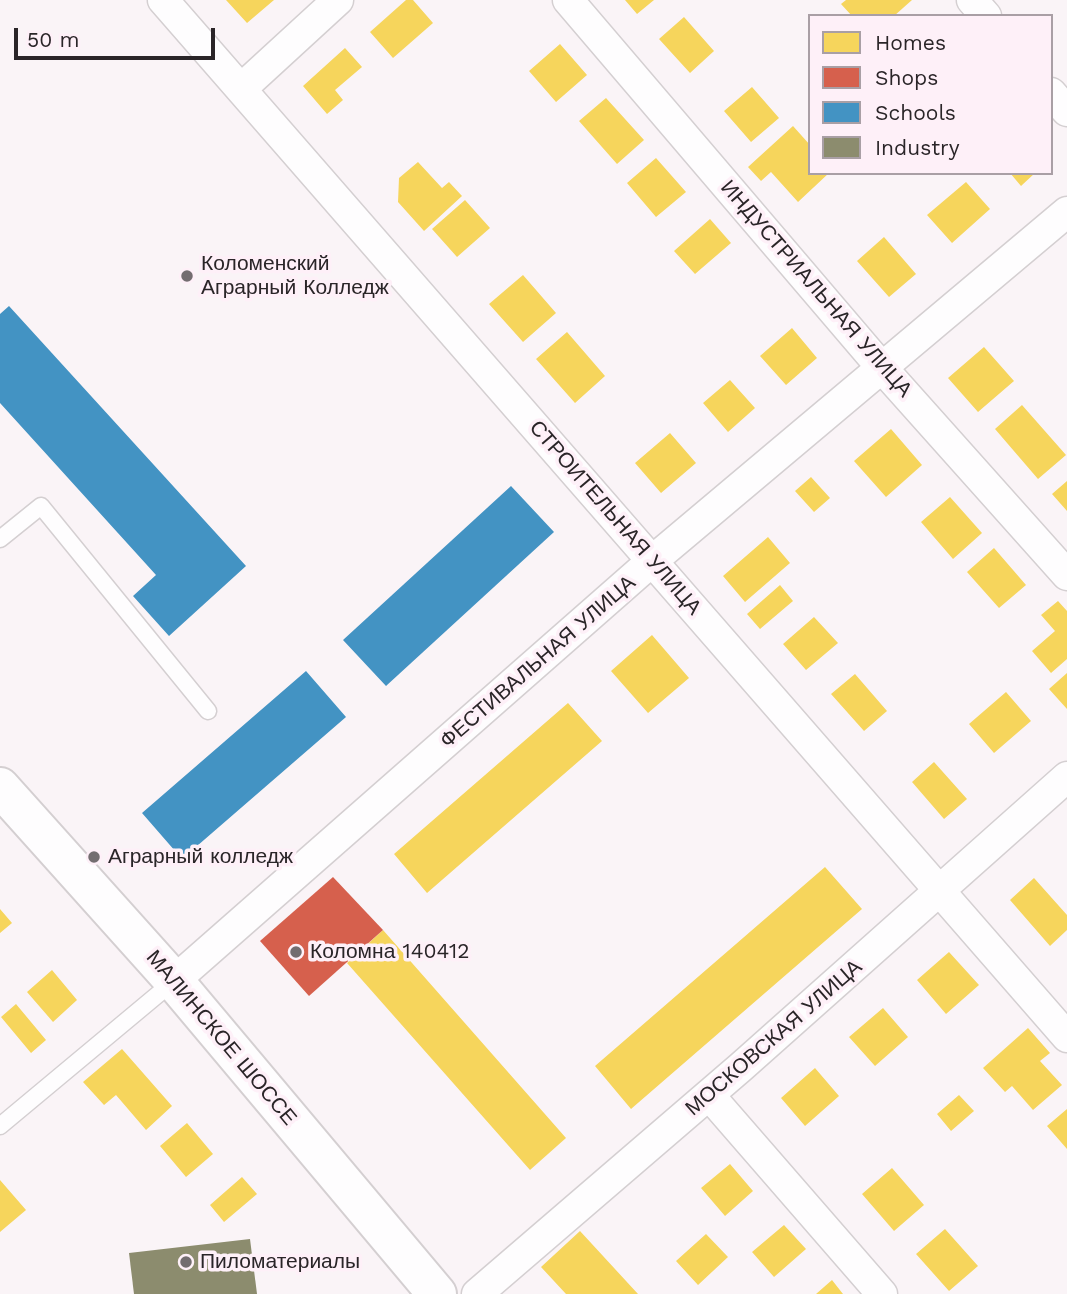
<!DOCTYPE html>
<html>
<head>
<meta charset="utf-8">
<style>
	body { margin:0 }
	#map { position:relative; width:1067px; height:1294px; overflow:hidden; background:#faf4f7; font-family:"Work Sans",sans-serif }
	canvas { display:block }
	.legend { position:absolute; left:808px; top:14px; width:245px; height:161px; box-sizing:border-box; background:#fef0f8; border:2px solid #a99fa5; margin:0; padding:9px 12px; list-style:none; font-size:21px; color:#2a2528 }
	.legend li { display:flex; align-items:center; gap:14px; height:35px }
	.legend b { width:35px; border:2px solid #a99fa5 }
	.scale { position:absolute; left:14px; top:28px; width:201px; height:32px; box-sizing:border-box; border:4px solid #2a2528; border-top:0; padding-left:9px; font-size:21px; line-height:24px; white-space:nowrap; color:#2a2528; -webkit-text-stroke:5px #fef0f8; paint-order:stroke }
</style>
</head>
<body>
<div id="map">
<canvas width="1067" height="1294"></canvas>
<ul class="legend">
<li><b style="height:19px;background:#f6d55c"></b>Homes</li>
<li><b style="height:19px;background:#d6604d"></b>Shops</li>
<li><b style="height:19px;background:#4393c3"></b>Schools</li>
<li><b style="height:19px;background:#8c8c6e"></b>Industry</li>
</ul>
<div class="scale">50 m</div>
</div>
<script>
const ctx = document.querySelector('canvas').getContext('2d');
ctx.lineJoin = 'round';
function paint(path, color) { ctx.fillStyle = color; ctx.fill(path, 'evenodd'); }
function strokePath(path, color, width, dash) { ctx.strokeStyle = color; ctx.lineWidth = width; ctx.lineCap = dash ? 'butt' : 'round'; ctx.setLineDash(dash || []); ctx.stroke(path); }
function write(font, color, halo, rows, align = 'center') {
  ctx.font = font + ' "Work Sans",sans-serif'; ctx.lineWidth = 7; ctx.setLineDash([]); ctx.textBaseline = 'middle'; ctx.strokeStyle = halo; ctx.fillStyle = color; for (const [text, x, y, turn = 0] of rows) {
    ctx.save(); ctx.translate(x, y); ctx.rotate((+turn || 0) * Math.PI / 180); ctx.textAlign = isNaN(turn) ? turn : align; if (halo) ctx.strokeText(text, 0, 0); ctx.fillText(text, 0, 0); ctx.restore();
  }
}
paint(new Path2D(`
	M226 0H274L247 23Z
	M406 0H413L433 23 393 58 370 32Z
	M625 0H654L637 14Z
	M846 0H912L894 16H852L841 4Z
	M684 17 714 51 690 73 659 39Z
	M560 44 587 75 556 102 529 71Z
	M345 48 362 67 335 90 343 100 327 114 303 86Z
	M752 87 779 118 751 142 724 111Z
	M606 98 644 140 617 164 579 121Z
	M793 126 810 145V173H829L798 202 771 172 761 181 748 167Z
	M656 158 686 192 656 217 627 183Z
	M418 162 442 188 449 182 462 196 424 231 398 202 399 178Z
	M1010 173H1035L1021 186Z
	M966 182 990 209 952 243 927 215Z
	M465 200 490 228 457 257 432 229Z
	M710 219 731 243 695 274 674 251Z
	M884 237 916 274 889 297 857 261Z
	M523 275 556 313 523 342 489 304Z
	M792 328 817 358 786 385 760 356Z
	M567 332 605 376 575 403 536 359Z
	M984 347 1014 381 978 412 948 378Z
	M730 380 755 408 728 432 703 403Z
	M1022 405 1066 455 1038 479 995 429Z
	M891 429 922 465 886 497 854 461Z
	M670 433 696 463 661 493 635 463Z
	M811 477 830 498 814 512 795 491Z
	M1067 481V511L1052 494Z
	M950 497 982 533 953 559 921 522Z
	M768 537 790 563 745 602 723 576Z
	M994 548 1026 585 999 608 967 572Z
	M780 585 793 601 760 629 747 614Z
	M1058 601 1067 611V659L1051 673 1032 651 1055 631 1041 615Z
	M814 617 838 643 806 670 783 644Z
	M652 635 689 678 648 713 611 671Z
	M1067 673V709L1049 689Z
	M855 674 887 711 864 731 831 694Z
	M1006 692 1031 721 994 753 969 724Z
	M568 703 602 741 427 893 394 854Z
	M934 762 967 799 944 819 912 782Z
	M825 867 862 909 631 1109 595 1066Z
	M1034 878 1067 915V930L1050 946 1010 900Z
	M0 909 12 923 0 933Z
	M383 930 566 1138 530 1170 347 963Z
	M949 952 979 985 946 1014 917 980Z
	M52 970 77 1000 53 1022 27 992Z
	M16 1004 46 1040 31 1053 1 1017Z
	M883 1008 908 1037 875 1066 849 1037Z
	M1028 1028 1050 1053 1040 1061 1062 1085 1033 1110 1012 1086 1005 1092 983 1068Z
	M122 1049 172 1106 146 1130 116 1095 104 1105 83 1082Z
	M815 1068 839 1096 805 1126 781 1098Z
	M959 1095 974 1111 951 1131 937 1114Z
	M1067 1109V1149L1047 1126Z
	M187 1123 213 1154 186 1177 160 1146Z
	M730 1164 753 1191 725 1216 701 1188Z
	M892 1168 924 1205 894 1231 862 1194Z
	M242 1177 257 1194 224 1222 210 1205Z
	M0 1180 26 1210 0 1232Z
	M784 1225 806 1249 774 1277 752 1252Z
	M945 1229 978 1266 949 1291 916 1254Z
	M580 1231 638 1294H566L541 1267Z
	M706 1234 728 1257 698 1285 676 1261Z
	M832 1280 843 1294H816Z`), '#f6d55c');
paint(new Path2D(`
	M333 877 383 930 309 996 260 941Z`), '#d6604d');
paint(new Path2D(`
	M9 306 246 566 169 636 133 596 156 575 0 403V314Z
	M511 486 554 532 386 686 343 640Z
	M306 671 346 717 182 859 142 813Z`), '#4393c3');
paint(new Path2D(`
	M250 1239 257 1294H134L129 1253Z`), '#8c8c6e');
const service = new Path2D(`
	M0 539 41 506 208 711
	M0 1126 174 981`);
const minor = new Path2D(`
	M163 0 1067 1037
	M568 0 883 369 1067 575
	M972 0 986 16
	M241 89 338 0
	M1051 93 1067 111
	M174 981 652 561 1067 212
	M709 1095 882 1294
	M477 1294 741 1067 1067 777`);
const secondary = new Path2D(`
	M0 787 174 981 437 1294`);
strokePath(service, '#d4cfd1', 19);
strokePath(minor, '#d4cfd1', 33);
strokePath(secondary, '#d4cfd1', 42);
strokePath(service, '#fefdfe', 16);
strokePath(minor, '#fefdfe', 30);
strokePath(secondary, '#fefdfe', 38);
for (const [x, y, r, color] of [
	[187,276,7,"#736d70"],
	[94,857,7,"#736d70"],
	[296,952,7,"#736d70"],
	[186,1262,7,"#736d70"]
]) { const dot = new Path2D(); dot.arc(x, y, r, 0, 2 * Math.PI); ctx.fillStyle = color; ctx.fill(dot); strokePath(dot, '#fef0f8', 2.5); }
write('21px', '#2a2528', '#fef0f8', [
	["Коломенский",201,264],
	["Аграрный Колледж",201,288],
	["Аграрный колледж",108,857],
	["Коломна 140412",310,952],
	["Пиломатериалы",200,1262]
], 'left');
write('21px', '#2a2528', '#fef0f8', [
	["ИНДУСТРИАЛЬНАЯ УЛИЦА",816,289,49],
	["СТРОИТЕЛЬНАЯ УЛИЦА",615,518,49],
	["ФЕСТИВАЛЬНАЯ УЛИЦА",538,662,-41],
	["МАЛИНСКОЕ ШОССЕ",221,1038,50],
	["МОСКОВСКАЯ УЛИЦА",774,1038,-41]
]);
</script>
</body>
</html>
